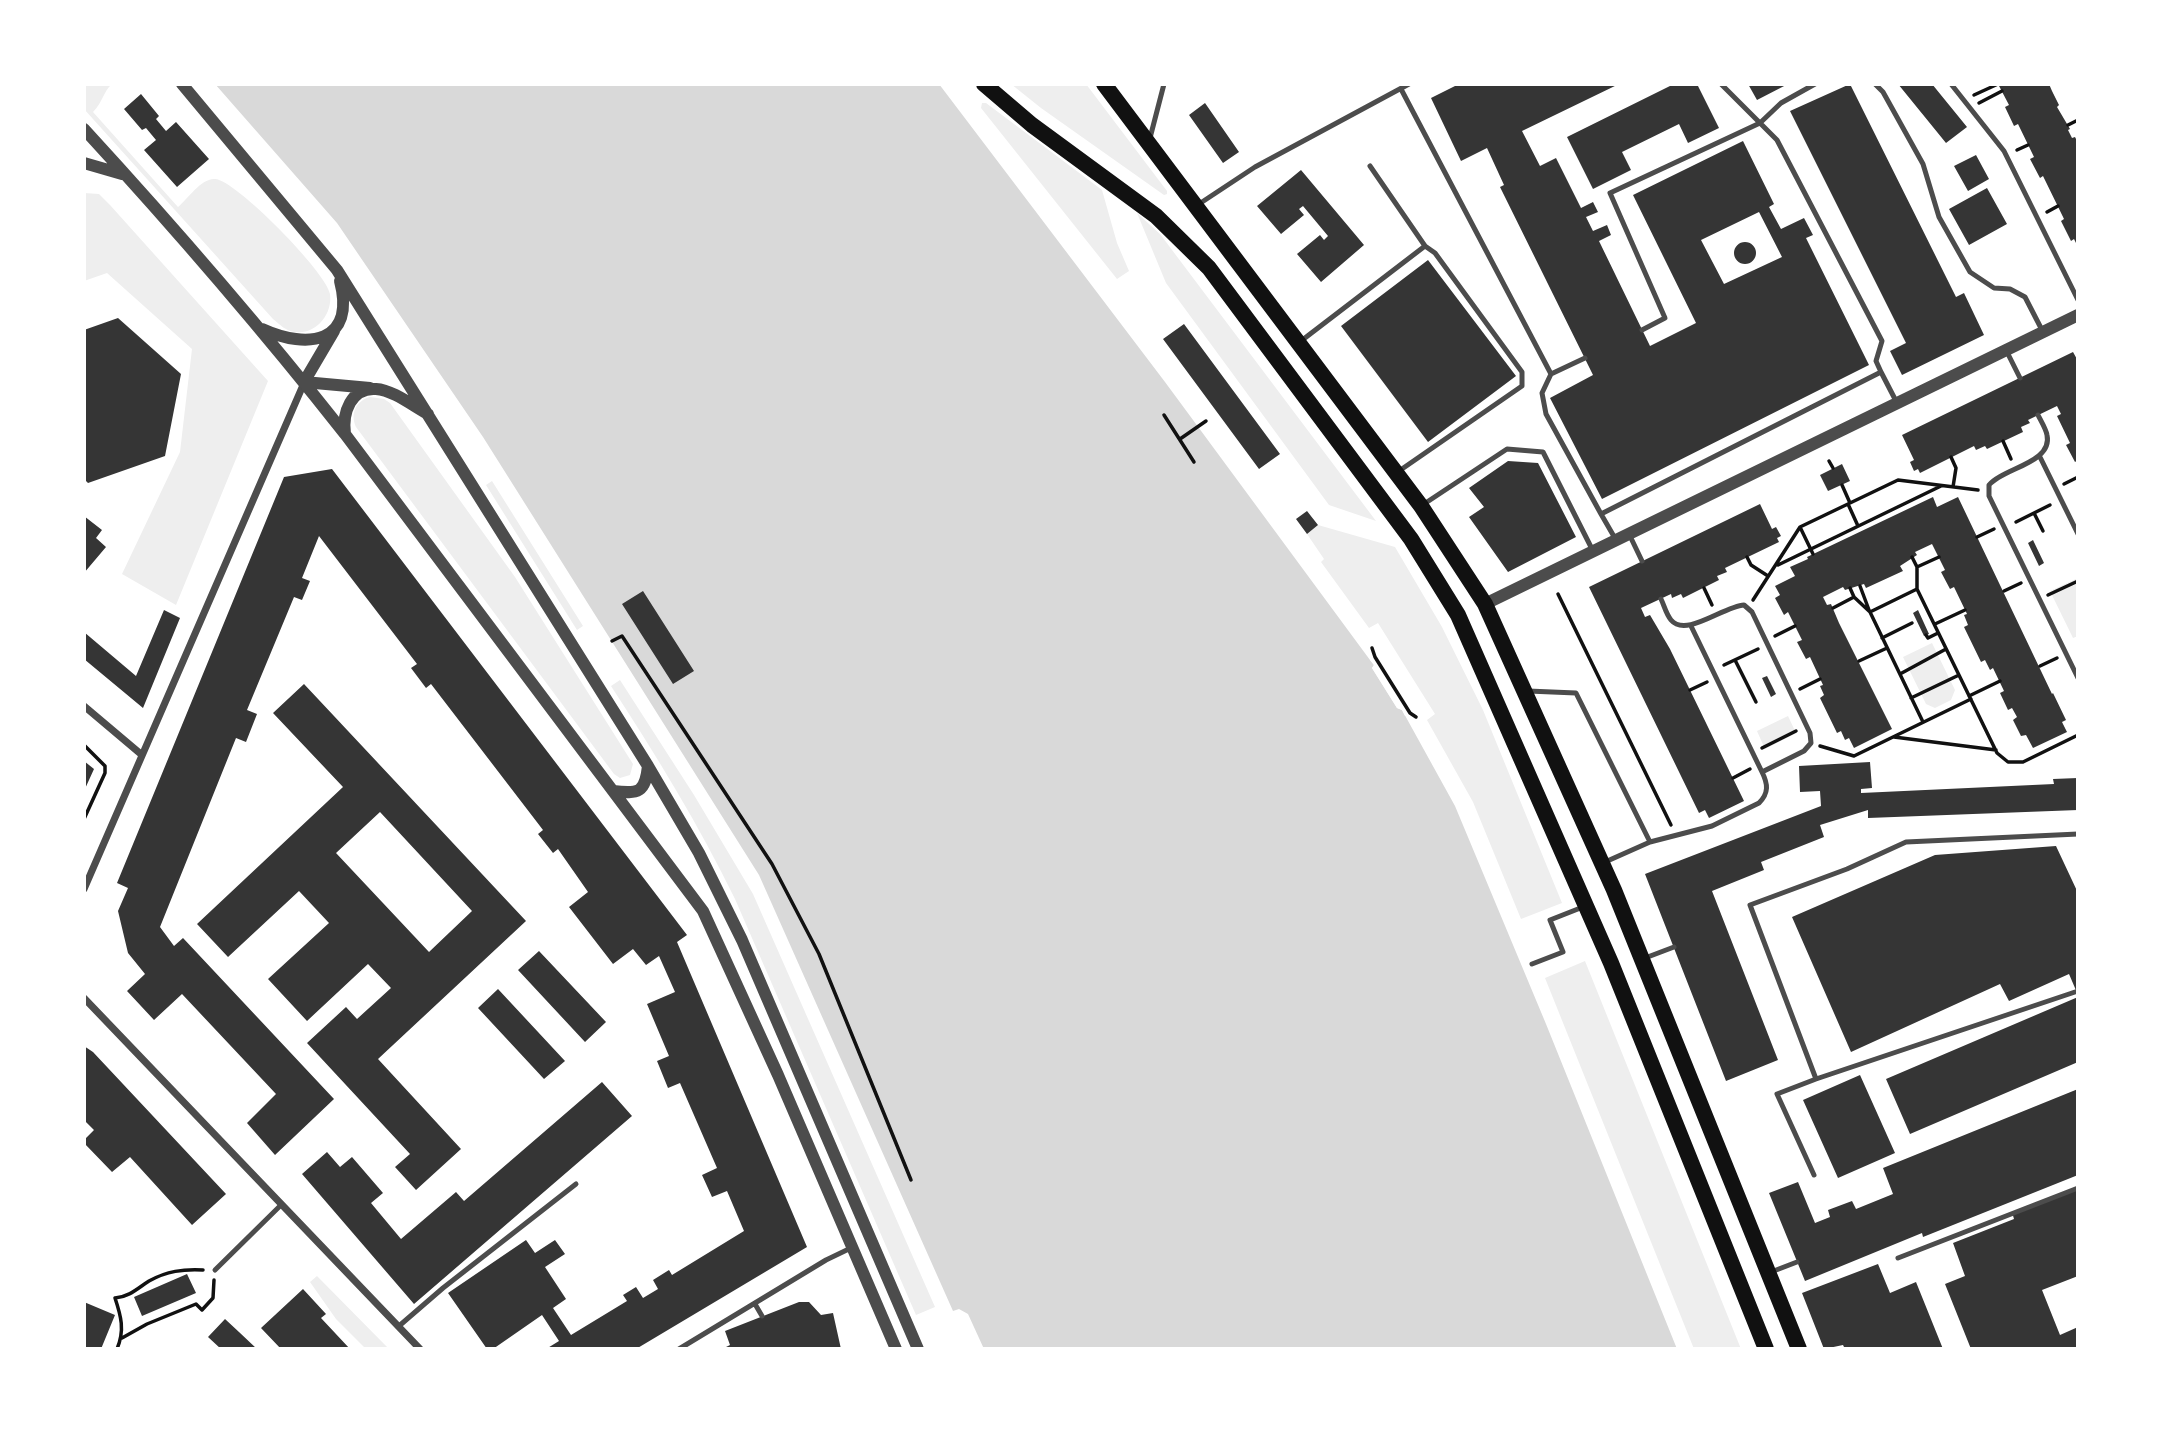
<!DOCTYPE html>
<html>
<head>
<meta charset="utf-8">
<style>
	body { margin:0 }
	#map { position:relative; width:2162px; height:1433px; overflow:hidden; background:#fff; font-family:Mulish,sans-serif }
	canvas { display:block }
	.frame { position:absolute; inset:0; border:86px solid #fff; pointer-events:none }
</style>
</head>
<body>
<div id="map">
<canvas width="2162" height="1433"></canvas>
<div class="frame"></div>
</div>
<script>
const ctx = document.querySelector('canvas').getContext('2d');
ctx.lineJoin = 'round';
function paint(path, color) { ctx.fillStyle = color; ctx.fill(path, 'evenodd'); }
function strokePath(path, color, width, dash) { ctx.strokeStyle = color; ctx.lineWidth = width; ctx.lineCap = dash ? 'butt' : 'round'; ctx.setLineDash(dash || []); ctx.stroke(path); }
paint(new Path2D(`
	M84 84H112C103 92 103 102 93 112L178 207C188 199 201 178 215 179 236 180 327 273 330 294 333 316 313 338 290 331 284 329 278 323 273 319L84 109Z
	M1011 84H1086L1167 191V194L1164 195 1041 108Z
	M982 103H986L1102 190 1117 243 1129 271 1117 279 981 108Z
	M84 193 99 194 110 205 268 381 176 605 122 574 180 452 192 349 107 273 84 281Z
	M1137 213 1160 234 1376 521 1329 505 1166 283Z
	M370 397 384 399 390 403 515 577 633 764 630 775 620 778 614 774 356 427C350 413 356 401 370 397Z
	M492 481 583 626 577 630 486 485Z
	M1318 525 1395 547 1442 627 1483 710 1562 903 1521 919 1473 802 1427 720 1435 714 1378 623 1369 628 1321 562 1324 559 1307 534Z
	M2078 578V636L2073 638 2050 591Z
	M1932 643 1955 690 1951 700 1935 708 1926 704 1903 657Z
	M620 680 694 795 753 894 935 1307 916 1315 735 899C699 825 656 755 611 686Z
	M1788 716 1796 733 1765 749 1757 731Z
	M1585 961 1741 1349H1694L1545 978Z
	M317 1276 389 1349H366L336 1319 310 1282Z`), '#eee');
paint(new Path2D(`
	M215 84H939L1165 382 1370 660 1374 665 1372 668 1397 708 1402 710 1455 806 1546 1024 1677 1349H984L968 1314 959 1309 953 1311 759 875 483 437 337 223Z`), '#d9d9d9');
paint(new Path2D(`
	M1373 658 1377 664 1376 668 1399 706 1404 707 1408 714 1405 716 1402 710 1397 708 1372 668 1374 665 1370 660Z`), '#fff');
paint(new Path2D(`
	M1459 84H1619L1522 131 1540 166 1556 158 1581 208 1593 202 1598 212 1586 217 1593 231 1607 225 1611 235 1599 241 1650 346 1696 323 1633 195 1743 141 1774 204 1769 207 1781 229 1804 218 1813 235 1806 238 1869 365 1602 499 1550 398 1593 375 1500 187 1504 185 1487 148 1461 161 1431 98ZM1759 212 1782 257 1724 284 1701 240Z
	M1674 84H1697L1719 128 1688 143 1679 124 1622 152 1631 170 1593 189 1567 137Z
	M1748 84H1788L1757 100Z
	M1850 84 1956 297 1964 293 1984 335 1902 375 1890 351 1906 343 1790 111Z
	M1898 84H1932L1967 127 1946 143Z
	M1998 84H2049L2052 91 2059 105 2057 107 2070 129 2068 130 2072 138 2075 137 2078 143V247L2074 239 2071 241 2061 221 2064 219 2043 176 2040 178 2030 159 2034 157 2018 124 2014 126 2005 107 2009 105Z
	M141 94 159 116 156 119 166 131 176 122 209 159 177 187 144 150 156 140 146 128 142 130 124 109Z
	M1205 103 1239 152 1223 163 1189 115Z
	M1976 155 1989 179 1968 191 1954 166Z
	M1301 170 1364 245 1321 282 1297 254 1320 235 1324 240 1328 236 1303 206 1299 209 1304 215 1281 234 1257 206Z
	M1987 188 2007 224 1969 245 1949 209Z
	M1734 253a11 11 0 1 1 22 0a11 11 0 1 1-22 0Z
	M1428 260 1516 376 1428 442 1341 326Z
	M118 318 181 374 165 456 88 483 84 479V330Z
	M1184 324 1280 454 1259 469 1163 339Z
	M2073 352 2078 361V460L2075 462 2066 445 2070 443 2057 416 2061 414 2057 406 2028 420 2030 423 2021 427 2023 432 1987 449 1985 446 1976 450 1974 446 1920 473 1918 469 1914 471 1910 462 1914 460 1902 435Z
	M1508 461 1538 463 1576 537 1508 572 1469 517 1484 507 1469 488Z
	M1842 464 1850 481 1828 491 1820 475Z
	M332 469 687 935 677 942 807 1247 636 1349H546L559 1341 542 1315 493 1349H487L448 1293 526 1240 535 1253 555 1240 565 1254 545 1267 566 1299 553 1308 571 1335 627 1301 623 1295 636 1287 643 1298 658 1289 653 1280 669 1270 672 1275 744 1231 727 1191 712 1197 702 1175 717 1168 680 1083 668 1088 657 1061 669 1056 647 1004 675 992 659 956 646 965 633 949 613 964 569 907 588 892 558 849 553 853 538 834 543 830 431 684 426 688 411 668 417 664 319 536 302 578 310 581 302 600 294 597 247 710 257 714 246 742 236 738 160 927 174 946 183 938 334 1099 275 1155 247 1123 276 1094 182 994 154 1020 127 991 145 974 128 953 118 911 128 888 117 883 284 477Z
	M1933 497 1937 507 1958 497 2052 694 2053 693 2066 720 2062 722 2067 732 2033 748 2026 735 2021 736 2013 720 2017 717 2012 708 2008 710 2000 693 2004 691 1993 668 1990 670 1985 660 1981 662 1964 627 1968 625 1964 615 1967 614 1954 587 1950 589 1941 572 1945 570 1932 544 1915 552 1917 555 1900 566 1903 571 1866 588 1864 584 1845 590 1843 587 1823 597 1827 605 1831 604 1839 623 1892 729 1854 748 1849 738 1845 740 1841 731 1837 733 1820 698 1824 695 1820 686 1823 685 1810 657 1806 659 1797 642 1802 640 1788 612 1784 615 1775 598 1780 595 1775 586 1795 576 1790 567 1808 559 1807 557Z
	M1760 504 1772 529 1776 527 1781 536 1777 538 1779 542 1725 568 1727 572 1717 576 1719 580 1683 598 1681 594 1672 598 1671 594 1641 608 1645 617 1650 615 1670 649 1744 801 1709 818 1705 810 1699 813 1589 587Z
	M1307 511 1318 525 1307 534 1296 519Z
	M84 516 102 530 96 538 106 547 84 573Z
	M2033 540 2044 563 2039 566 2028 543Z
	M643 591 694 671 673 684 622 604Z
	M164 610 180 618 143 708 84 659V632L136 676Z
	M1918 610 1929 634 1924 636 1913 613Z
	M1767 676 1776 694 1771 697 1762 678Z
	M304 684 526 921 378 1059 461 1149 416 1190 395 1167 410 1154 307 1043 346 1007 357 1019 391 988 368 964 307 1021 268 979 329 923 299 891 228 957 197 924 343 787 273 713ZM380 812 472 911 429 952 336 853Z
	M84 761 94 769 84 791Z
	M1870 762 1872 788 1861 789V793L2054 784 2053 779 2078 778V810L1868 818V810L1820 825 1824 837 1761 862 1764 870 1712 891 1778 1060 1726 1081 1645 874 1821 806 1820 791 1800 792 1799 766Z
	M2056 846 2078 893V995L2069 974 2009 1001 2000 984 1851 1052 1792 917 1935 855Z
	M539 951 606 1022 585 1042 518 970Z
	M498 989 565 1061 544 1079 478 1008Z
	M2078 997V1062L1910 1134 1886 1079Z
	M84 1046 93 1052 226 1194 192 1225 130 1157 112 1172 84 1143V1140L94 1130 84 1120Z
	M1860 1075 1895 1153 1838 1178 1803 1100Z
	M602 1082 632 1116 414 1304 302 1174 327 1152 340 1167 352 1157 383 1193 371 1203 401 1239 456 1192 464 1201Z
	M2078 1089V1175L1923 1237 1922 1233 1805 1281 1769 1193 1798 1182 1815 1223 1830 1217 1828 1210 1852 1201 1856 1209 1893 1194 1883 1168Z
	M2078 1187V1276L2042 1290 2060 1335 2078 1327V1349H1971L1945 1284 1965 1276 1953 1243 2014 1219 2012 1212Z
	M1878 1264 1890 1293 1916 1282 1943 1349H1845L1843 1345 1824 1349 1802 1293Z
	M187 1274 196 1293 142 1316 134 1297Z
	M303 1289 326 1314 321 1318 350 1349H281L261 1328Z
	M84 1302 115 1315 101 1349H84Z
	M799 1302H809L821 1315 833 1313 841 1349H722L730 1345 725 1331Z
	M225 1319 239 1332 257 1349H221L208 1337Z`), '#353535');
strokePath(new Path2D(`
	M1974 95 1998 84
	M1979 103 2002 91
	M2068 125 2078 120
	M2017 150 2028 145
	M2047 212 2058 206
	M1164 415 1194 462
	M1180 439 1206 421
	M2003 441 2011 459
	M1951 457 1956 468 1953 487
	M1829 461 1833 468
	M2064 484 2078 477
	M1842 485 1850 503
	M1848 504 1858 526
	M2034 513 2043 531
	M2016 522 2050 505
	M1800 527 1813 554
	M1977 537 1994 529
	M1747 557 1751 565 1768 576
	M1912 557 1917 567V589
	M1778 565 1941 486
	M1917 567 1939 557
	M1860 586 1869 610
	M1704 588 1712 605
	M1850 588 1854 597
	M2004 591 2021 583
	M1558 594 1671 825
	M2048 595 2078 581
	M1753 600 1800 527 1898 480 1978 490
	M1833 608 1854 597 1870 612
	M1935 624 1965 610
	M1926 635 1928 638 1938 633
	M1775 636 1795 626
	M1882 638 1912 623
	M612 641 622 636 772 864 819 954 911 1180
	M1372 648 1375 657 1410 713 1416 717
	M1735 660 1756 702
	M1859 661 1887 648
	M1724 665 1758 649
	M2040 666 2057 658
	M1900 674 1946 649
	M1800 689 1820 679
	M1690 690 1707 682
	M1969 696 2000 681
	M1911 698 1959 675
	M1923 722 1870 612 1917 589 1997 753 2008 762H2023L2078 735
	M1894 737 1996 750
	M84 745 105 766V773L84 819
	M1820 746 1854 756 1971 699
	M1762 748 1796 731
	M1733 778 1750 769
	M122 1338 147 1324 196 1304 202 1310 213 1298 214 1280
	M117 1349C125 1330 121 1316 115 1298 129 1297 138 1288 149 1281 167 1271 183 1269 203 1270`), '#111', 3.5);
strokePath(new Path2D(`
	M1875 84 1883 92 1923 164 1939 217 1970 272 1994 288 2010 289 2025 297 2043 332
	M1951 84 2004 151 2078 300
	M1401 89 1551 374 1542 393 1546 414 1601 514 1881 372 1876 361 1882 341 1777 140 1721 84
	M1150 138 1164 84
	M1370 166 1425 246
	M1199 204 1255 167 1409 84
	M1642 330 1665 318 1610 193 1760 123 1781 103 1815 84
	M1301 341 1425 246 1435 253 1522 372V386L1399 471
	M2006 350 2020 378
	M1881 372 1897 403
	M1551 374 1585 358
	M2038 415C2041 421 2046 429 2047 435 2053 463 2003 468 1989 485V496L2078 678
	M2040 457 2078 534
	M1424 504 1507 449 1543 452 1592 549
	M1601 514 1616 540
	M1630 536 1642 561
	M1661 599C1664 605 1666 614 1671 620 1686 638 1724 606 1744 605L1752 612 1810 733 1811 743 1804 751 1762 772 1691 626
	M1528 691 1576 693 1650 842
	M1605 862 1650 842 1712 826 1759 803C1769 793 1768 784 1762 772
	M1645 958 1674 947
	M1532 964 1563 952 1550 920 1583 907
	M1816 1079 2078 991
	M1814 1175 1777 1094 1816 1079 1750 905 1847 869 1906 842 2078 834
	M1898 1258 2078 1188
	M215 1270 282 1204
	M1771 1272 1797 1262
	M755 1304 762 1316
	M399 1326 443 1288 576 1184
	M679 1349 826 1260 853 1247`), '#4c4c4c', 5);
strokePath(new Path2D(`
	M84 706 142 755
	M84 889 304 383
	M84 998 420 1349`), '#4c4c4c', 7);
strokePath(new Path2D(`
	M182 84 337 270 648 766 699 853 742 940 918 1349
	M84 129C174 227 262 329 345 434L703 911 778 1075 896 1349
	M84 163 122 174
	M262 329C308 350 356 343 340 281
	M304 382 370 388
	M304 382 334 331
	M345 434C342 413 351 387 376 389 393 390 413 406 428 414
	M1485 604 2078 315
	M613 791C639 794 645 793 648 766`), '#4c4c4c', 12);
strokePath(new Path2D(`
	M984 84 1032 125 1156 216 1209 268 1411 539 1458 615 1611 963 1766 1349
	M1104 84 1421 506 1485 604 1614 890 1799 1349`), '#111', 16);
</script>
</body>
</html>
